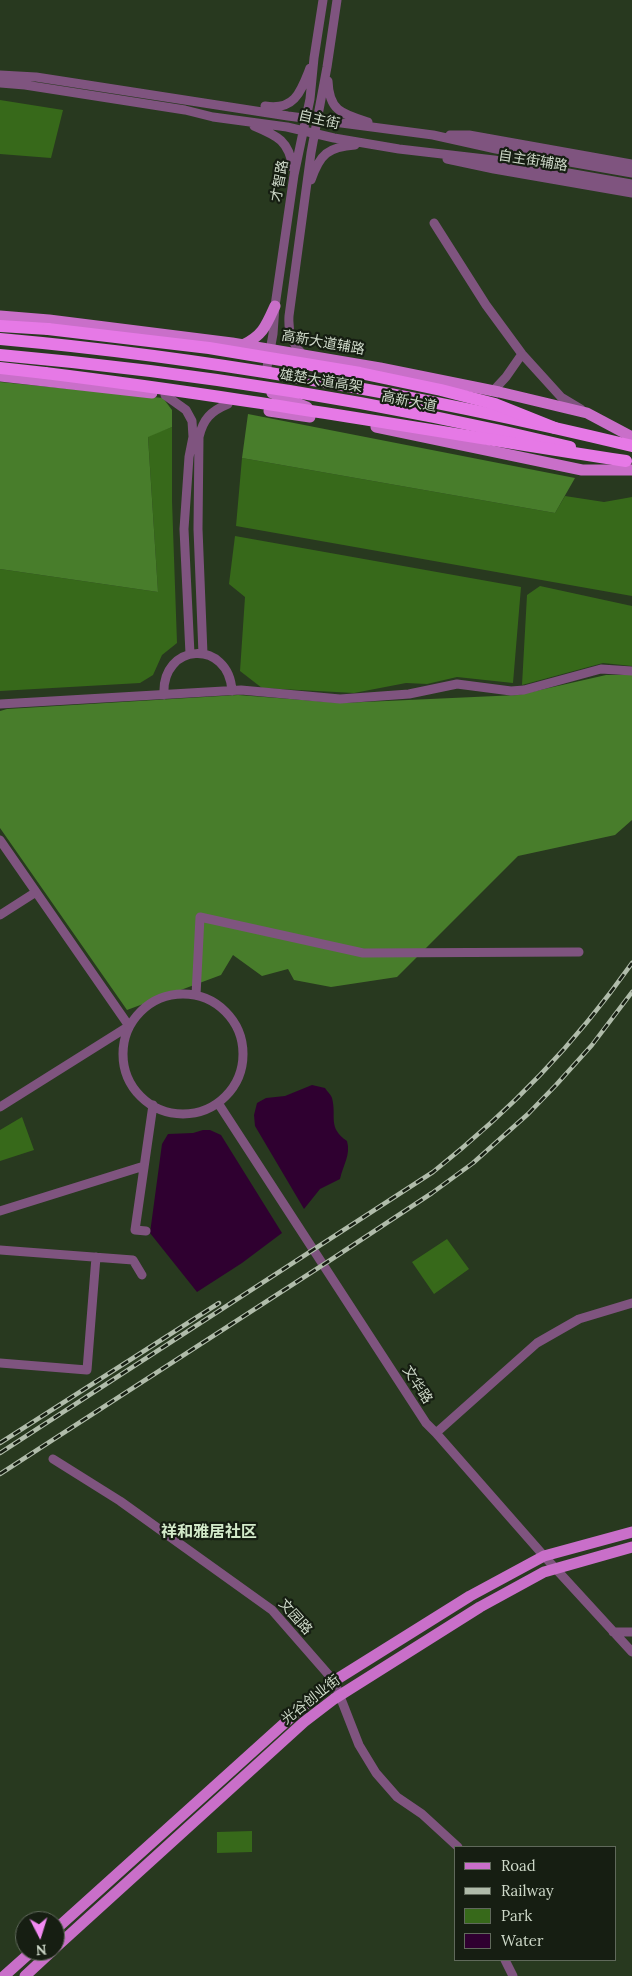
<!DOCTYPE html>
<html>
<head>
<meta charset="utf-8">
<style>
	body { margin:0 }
	#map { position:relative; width:632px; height:1976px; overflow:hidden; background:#28391f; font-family:Lora,serif }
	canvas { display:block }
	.legend { position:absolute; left:454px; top:1846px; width:162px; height:115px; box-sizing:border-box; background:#161e12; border:1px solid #60695b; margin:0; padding:6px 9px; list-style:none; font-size:15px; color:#ced9c9 }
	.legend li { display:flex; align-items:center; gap:10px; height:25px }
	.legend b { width:25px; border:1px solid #60695b }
	.north { position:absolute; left:15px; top:1911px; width:50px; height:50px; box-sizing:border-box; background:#161e12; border:1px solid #60695b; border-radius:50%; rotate:175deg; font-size:14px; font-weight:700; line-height:20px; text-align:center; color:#ced9c9 }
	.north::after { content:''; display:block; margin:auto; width:18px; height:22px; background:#f28af2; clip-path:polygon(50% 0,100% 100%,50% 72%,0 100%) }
</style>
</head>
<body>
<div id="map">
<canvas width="632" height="1976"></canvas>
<ul class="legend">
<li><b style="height:6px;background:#c96fc9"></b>Road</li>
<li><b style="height:6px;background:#b0bcaa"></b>Railway</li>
<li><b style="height:14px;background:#37691a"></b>Park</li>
<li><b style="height:14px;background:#2f0030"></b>Water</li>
</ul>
<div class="north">N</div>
</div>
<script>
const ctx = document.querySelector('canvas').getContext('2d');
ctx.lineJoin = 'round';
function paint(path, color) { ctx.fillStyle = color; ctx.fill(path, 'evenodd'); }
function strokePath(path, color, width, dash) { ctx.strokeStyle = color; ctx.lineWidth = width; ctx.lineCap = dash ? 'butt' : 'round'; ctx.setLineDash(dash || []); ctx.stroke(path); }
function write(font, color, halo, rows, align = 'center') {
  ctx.font = font + ' Lora,"Noto Sans SC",serif'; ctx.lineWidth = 4.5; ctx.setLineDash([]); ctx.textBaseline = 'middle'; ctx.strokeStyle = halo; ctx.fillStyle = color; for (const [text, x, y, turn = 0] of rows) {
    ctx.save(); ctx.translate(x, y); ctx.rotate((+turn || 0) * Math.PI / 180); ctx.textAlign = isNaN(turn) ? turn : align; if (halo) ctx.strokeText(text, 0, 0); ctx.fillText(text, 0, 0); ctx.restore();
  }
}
paint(new Path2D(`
	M0 100 63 110 51 158 0 154Z
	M172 427V501L177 643 162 655 153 675 140 683 0 691V569L158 592 148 436Z
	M242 458 555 513 565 496 604 502 632 497V596L236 526Z
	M235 536 521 587 513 683 457 677 427 684 406 683 354 693 262 688 240 671 245 597 229 584Z
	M540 586 632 606V666L603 663 522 685 527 595Z
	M22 1117 34 1150 0 1161V1130Z
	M447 1239 469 1269 434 1294 412 1262Z
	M252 1831V1852L217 1853V1832Z`), '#37691a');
paint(new Path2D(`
	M0 382 163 398 172 410V427L148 437 158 592 0 569Z
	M248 414 575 478 555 513 242 458Z
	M606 675H632V820L615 835 518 856 397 977 331 987 294 980 288 969 262 976 233 955 221 975 127 1010 0 828V711L7 709 238 695 342 703 518 695Z`), '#487d2b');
paint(new Path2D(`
	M312 1085 325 1088C327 1091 331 1095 332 1098 337 1117 327 1127 347 1141 351 1155 343 1165 340 1179L320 1189 304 1209 255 1126 254 1115 257 1103 266 1098 285 1096Z
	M203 1130H210L221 1135 282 1233 242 1263 197 1292 150 1233 162 1144 168 1134 193 1133Z`), '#2f0030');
strokePath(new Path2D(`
	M0 75 36 77 288 116 433 135 496 149 632 173
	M328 81C329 111 342 114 368 122
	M0 83 25 85 185 110 213 117 287 127 334 138 399 149 494 160 632 184
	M265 106C295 111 301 91 310 68
	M254 126C278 136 289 141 293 168
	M450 135H469L632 164
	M447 159 494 169 632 193
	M311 180C320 154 328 147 355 145
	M434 223 486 305 522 354 561 397 581 409
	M303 355C292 343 288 333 289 316L311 153 327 67 337 0
	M267 367 273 334 275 306 294 175 310 99 314 58 323 0
	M493 391 506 377 522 354
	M165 395 186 410 192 421 193 437 189 457 184 529 190 654
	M203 654 198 529 199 437C203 419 211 411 228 404
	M164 695C161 642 229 639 232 691
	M0 704 241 690 340 699 409 694 457 684 511 691 524 690 601 669 632 671
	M0 840 129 1026 0 1107
	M0 915 36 892
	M123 1054a60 60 0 1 1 120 0a60 60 0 1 1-120 0Z
	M196 995 200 917 363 953 579 952
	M218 1103 426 1423 436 1433 544 1556 632 1652
	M0 1211 144 1166
	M146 1231 135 1230 153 1105
	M0 1250 133 1260 142 1275
	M0 1363 87 1370 96 1257
	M436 1433 537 1343 579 1319 632 1303
	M53 1459 120 1501 272 1610 334 1681 359 1745 376 1773 397 1797 422 1814 458 1847
	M613 1632H632
	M505 1960 513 1976`), '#7f547f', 9);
strokePath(new Path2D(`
	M0 316 49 320 232 343 380 368 499 392 587 413 632 437
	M243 345C263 335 266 326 275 306
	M0 376 152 393
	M272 393 307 407
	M269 411 310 417
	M376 427 582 470H632
	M55 1930 309 1701 334 1681 470 1596 544 1556 632 1532
	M55 1948 304 1722 334 1699 480 1607 544 1572 632 1547
	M4 1976 32 1951
	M25 1976 52 1951`), '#c96fc9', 11);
strokePath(new Path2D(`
	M0 326 48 329
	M0 339C213 358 424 396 632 446
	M0 355C191 372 383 402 570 447
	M0 368 45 373`), '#e679e6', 12);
const rail = new Path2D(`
	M0 1443 219 1303
	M0 1453 433 1172C512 1109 574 1045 632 963
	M0 1474 332 1259 432 1193 473 1163 528 1114 556 1085 592 1045 632 992`);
strokePath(rail, '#b0bcaa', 4.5);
strokePath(rail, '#161e12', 2.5, [8]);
strokePath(new Path2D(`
	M48 329 209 348 360 373 441 390 495 404 555 428
	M45 373C240 397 432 431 626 461`), '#e679e6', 12);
write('14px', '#ced9c9', '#161e12', [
	["自主街",319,120,13],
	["自主街辅路",533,161,9],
	["才智路",280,181,-80],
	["高新大道辅路",323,343,10],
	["雄楚大道高架",321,381,9],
	["高新大道",409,402,11],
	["文华路",417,1385,57],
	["文园路",295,1617,48],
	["光谷创业街",311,1700,-38]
]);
write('bold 16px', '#d3eaca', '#161e12', [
	["祥和雅居社区",209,1532]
]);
</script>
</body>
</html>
